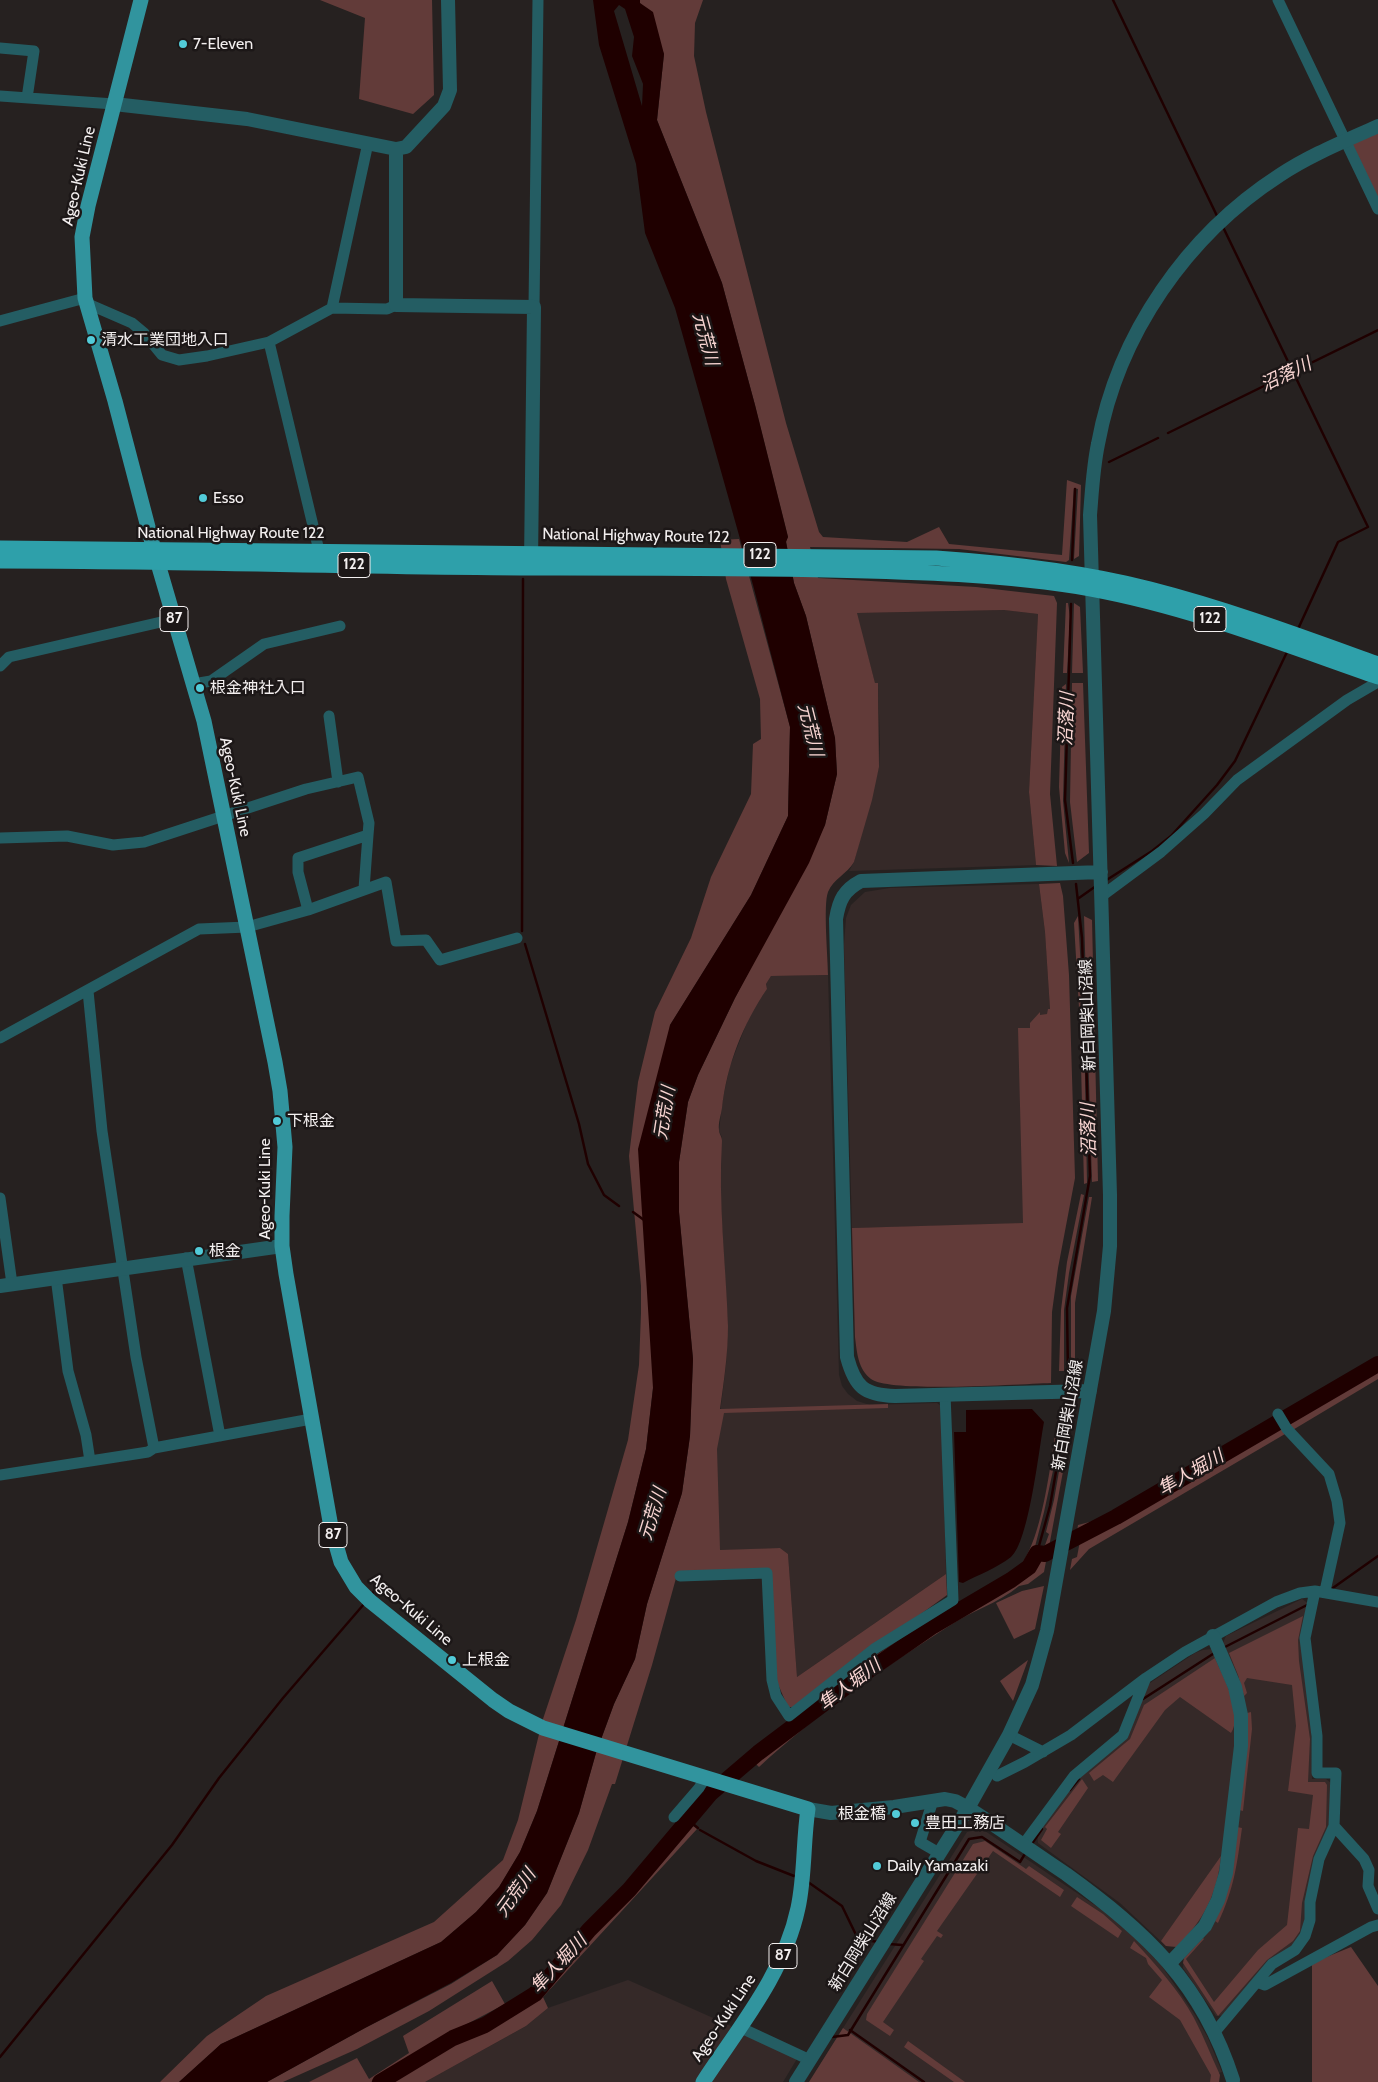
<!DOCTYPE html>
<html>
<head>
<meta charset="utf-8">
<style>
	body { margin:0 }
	canvas { display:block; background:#262120 }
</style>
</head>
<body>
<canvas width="1378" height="2082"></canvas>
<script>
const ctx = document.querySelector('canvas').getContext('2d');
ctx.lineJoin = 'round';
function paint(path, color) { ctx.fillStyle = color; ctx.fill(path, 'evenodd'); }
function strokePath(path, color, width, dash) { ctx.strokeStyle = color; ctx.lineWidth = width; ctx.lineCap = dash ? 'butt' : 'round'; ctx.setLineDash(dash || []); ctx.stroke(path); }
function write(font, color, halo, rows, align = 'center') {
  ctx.font = font + ' Cabin,"Noto Sans JP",sans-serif'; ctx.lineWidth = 5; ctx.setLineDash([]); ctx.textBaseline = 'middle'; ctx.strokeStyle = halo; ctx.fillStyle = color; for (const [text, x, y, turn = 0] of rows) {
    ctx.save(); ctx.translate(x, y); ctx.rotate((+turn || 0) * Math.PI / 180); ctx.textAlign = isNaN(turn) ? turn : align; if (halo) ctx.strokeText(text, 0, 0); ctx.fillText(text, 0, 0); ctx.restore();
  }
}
paint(new Path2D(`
	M1005 610 1038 614 1029 792 1036 865 849 871 854 862 879 767 880 744 878 683H875L856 613Z
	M1039 884 1045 932 1050 1009 1046 1223 852 1228 844 945 846 918 851 905 865 892 890 888Z
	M828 975 839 1375 842 1386 848 1394 857 1401 870 1405 937 1403 942 1407 946 1574 797 1677 788 1554 780 1548 683 1552 718 1430 726 1365 728 1327 719 1173 722 1137 719 1131 723 1098 730 1066 751 1012 767 989 766 984 771 976Z
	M1302 1599 1309 1604 1312 1779H1326L1331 1783 1330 1829 1306 1920 1299 1938 1226 2015 1216 2016 1183 1968 1184 1958 1177 1947 1166 1946 1120 1903 1038 1843 1037 1832 1077 1778 1126 1736 1147 1685 1195 1653 1203 1650 1212 1649 1223 1643 1226 1636Z
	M982 1829 1102 1910 1135 1938 1161 1965 1195 2015 1208 2038 1222 2072 1219 2073V2082H809L967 1832Z
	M628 1980 731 2026 732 2029 696 2082H425L526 2026 548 2008Z
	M741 2033 798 2057 783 2082H708Z`), '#352928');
paint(new Path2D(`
	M320 0H432L434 95 413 114 359 99 365 18Z
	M640 0H703L695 23 694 56 706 112 786 423 819 532 823 537 907 542 939 527 949 544 1062 555 1067 480 1081 485 1079 556 1074 559 1078 489 1074 488 1069 560 1066 562 959 549 810 547 818 578 976 587 1054 596 1057 603 1050 794 1057 866 1036 865 1029 792 1038 614 1004 610 857 613 875 683H878L879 767 872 800 854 862C847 874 833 879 828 892 823 905 828 958 828 975L771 976 766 984 767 989C743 1024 727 1064 722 1108 721 1115 718 1123 719 1130 719 1134 722 1136 722 1141 718 1203 726 1264 728 1326 728 1353 724 1381 720 1409L888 1404V1408L724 1413 717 1449 720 1550 780 1548 788 1554 797 1677 946 1574 947 1595 793 1707H788L777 1682 770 1569 681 1573 678 1571 652 1665 615 1784H612L588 1850 561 1905 532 1940 508 1961 429 2011 357 2049 283 2082H267L365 2028 451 1984 497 1955 525 1925 547 1893 579 1813 596 1753 614 1704 635 1659 647 1604 682 1493 690 1436 693 1359 679 1212V1162L688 1102 698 1075 735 998 825 825 837 774 835 738 806 616 794 583 786 541 788 537 755 405 722 283 657 120 664 54 640 3Z
	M1378 132V203L1351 147 1354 142Z
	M739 539 790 727 788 816 751 895 670 1025 653 1388 646 1449 628 1522 537 1811 520 1852 499 1887 476 1912 441 1942 221 2044 179 2082H160L207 2036 266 1996 434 1922 503 1860 518 1820 542 1722 576 1620 628 1440 639 1365 641 1313V1286L629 1156 638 1082 655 1012 691 938 711 877 751 794 753 744 761 739 760 699 726 579 720 540Z
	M1066 603H1068L1070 617 1067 673H1063Z
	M1074 603 1080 607 1083 673H1072Z
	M1072 683H1083L1089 853 1077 862 1070 802Z
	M1066 684 1063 801 1069 863 1065 853 1059 787 1062 687Z
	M1060 883 1063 896 1069 975 1075 1178 1058 1268 1052 1312 1051 1383C1021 1384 889 1393 871 1379 858 1369 857 1353 855 1337L852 1228 1023 1223 1018 1028H1030V1023L1040 1012V1015L1047 1014 1048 1009H1050L1045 932 1039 884Z
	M1078 916 1084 1025 1087 1183 1084 1184 1080 1025 1074 923Z
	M1084 916 1092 920 1098 1181 1092 1182Z
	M1081 1194 1084 1195 1069 1273 1064 1310V1371H1059L1061 1310 1067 1262Z
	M1089 1197H1092L1075 1303V1371H1071V1296Z
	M1378 1357V1362L1283 1417 1281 1413Z
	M1378 1367V1379L1291 1431 1287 1421Z
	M1070 1408 1074 1412 1049 1547 1044 1548 1049 1534 1046 1532 1054 1500Z
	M1063 1409 1059 1443 1044 1512 1032 1558 1027 1567 985 1594 900 1643 857 1675 751 1757 748 1754 875 1656 946 1610 1017 1569C1042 1547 1052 1455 1057 1420Z
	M1274 1418 1276 1421 1126 1509 1102 1522 1077 1531 1078 1525 1105 1518Z
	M1279 1425 1285 1434 1089 1549 1070 1570 1072 1559 1077 1557 1080 1541 1113 1523Z
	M1047 1556 1044 1572 1028 1584 1019 1586C999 1603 971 1611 949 1626 885 1667 815 1715 759 1767L756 1764 883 1662 938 1628 1014 1585 1033 1569 1038 1558Z
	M1044 1586 1035 1629 1014 1639 996 1603 1022 1591Z
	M1303 1616 1298 1640 1299 1661 1310 1739 1308 1782H1325L1327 1785 1326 1827 1313 1856 1302 1903 1300 1931 1293 1941 1267 1960 1218 2016 1183 1963 1184 1958 1203 1938 1204 1939 1186 1959 1214 2002 1258 1950 1287 1925 1298 1828 1309 1829 1313 1795 1288 1791 1296 1726 1292 1685 1247 1678 1244 1683 1247 1693 1244 1696 1238 1675 1229 1653Z
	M1215 1658C1223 1677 1244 1714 1231 1733L1180 1697 1165 1710 1113 1782 1103 1775 1094 1781 1089 1773 1130 1739 1144 1705Z
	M1028 1660 1013 1701 1000 1681Z
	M1251 1712 1252 1729 1243 1811 1239 1810 1247 1745V1713Z
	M1082 1779 1088 1788 1058 1832 1061 1834 1051 1848 1041 1840 1047 1829 1045 1827Z
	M693 1826 697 1829 543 1997 548 2008 526 2026 425 2082H387L457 2042 489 2029 513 2016 541 1994 601 1925Z
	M1237 1827 1242 1828C1237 1865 1234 1889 1218 1923L1215 1921 1230 1883Z
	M985 1841 1026 1869 1029 1866 1064 1890 1060 1897 993 1851 937 1931 943 1935 941 1938 937 1936 921 1959 924 1961 883 2022 894 2030 890 2036 866 2020 867 2014 973 1844Z
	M1221 1856C1217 1895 1204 1919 1177 1947L1166 1946 1161 1941Z
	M1077 1897 1103 1914 1122 1931 1118 1938 1071 1906Z
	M1134 1941C1156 1965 1178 1989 1194 2018 1204 2037 1211 2056 1220 2075L1219 2082H1210L1211 2075 1180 2020 1149 1997 1162 1980 1148 1964 1146 1958 1130 1948Z
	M1351 1947 1378 1986V2082H1312V1963Z
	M492 1981 505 2004 431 2043 411 2059 371 2082H309L357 2058 369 2079 409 2053 403 2036Z
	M843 2028 919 2082H809Z
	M908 2041 965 2082H954L904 2047Z`), '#623b39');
paint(new Path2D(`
	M593 0H640V3L653 12 664 54 657 120 722 283 755 405 788 537 786 542 794 583 806 616 835 738 837 774 825 825 809 863 735 998 698 1075 688 1102 679 1162V1212L693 1359 690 1436 682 1493 647 1604 635 1659 614 1704 596 1753 579 1813 547 1893 525 1925 497 1955 451 1983 365 2028 267 2082H179L221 2044 441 1942 476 1912 499 1887 520 1852 537 1811 628 1522 646 1449 653 1388 638 1149 670 1025 751 895 788 816 790 727 753 585 675 308 645 233 636 164 599 45ZM619 5 625 9 634 37 632 56 643 84 642 106 614 11Z
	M1032 1409 1044 1422C1039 1448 1029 1542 1011 1557 997 1568 978 1575 963 1583L959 1582 954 1432H966V1410Z`), '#1f0000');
strokePath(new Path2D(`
	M1113 0 1218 218
	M1223 227 1368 527 1338 542 1298 629
	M1168 433 1378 330
	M1109 462 1158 438
	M1072 560 1075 489
	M1071 604 1065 800 1073 863
	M1105 881 1152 851 1171 836 1217 785 1235 761 1287 652
	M1079 898 1096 886
	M522 931 523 579
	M525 944 579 1124 588 1164 604 1195 619 1206
	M633 1212 644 1220
	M1068 1375 1067 1308 1090 1176 1082 938 1076 884
	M1037 1553 1050 1506 1066 1414
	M1330 1590 1378 1556
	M372 1594 377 1587
	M1223 1648 1307 1605
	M1143 1699 1216 1652
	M1070 1790 1079 1779
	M688 1820 698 1828
	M700 1830 756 1861 794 1876
	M1031 1845 1042 1829
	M808 1882 842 1906 858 1939 879 1942
	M889 1944 902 1945
	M850 2030 924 2082
	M832 2037 848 2035 969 1839 982 1837 1020 1862 1026 1852
	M0 2057 172 1845 219 1778 283 1698 364 1604`), '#1f0000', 2.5);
strokePath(new Path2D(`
	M380 2082 453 2038 485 2025 535 1994 589 1930 629 1890 710 1794 758 1753 855 1680 933 1626 1011 1580 1029 1567 1037 1553 1045 1554 1116 1517 1378 1364`), '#1f0000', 16);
strokePath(new Path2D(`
	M1278 0 1378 209
	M0 48 34 51 27 98
	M0 96 114 104
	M86 303 132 323 144 333 162 355 179 360 207 356 269 342 332 308 387 309 396 305
	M534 307 538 0
	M332 308 368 143
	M0 321 85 298
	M269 342 321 559
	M0 666 9 657 174 619
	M193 684 211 681 264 644 340 626
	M329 716 338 782
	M0 838 67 836 113 845 144 842 306 789 358 777 369 823 368 835 298 858V872L308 910
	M364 889 368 835
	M1103 895 1161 852 1204 814 1237 780 1347 700 1378 682
	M88 991 102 1131 136 1357 154 1448
	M0 1038 199 929 247 927 308 910 386 882 396 941 426 940 440 960 517 938
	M0 1198 12 1284
	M186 1258 220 1436
	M56 1277 68 1371 86 1435 90 1461
	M1278 1414 1287 1429 1329 1474 1337 1501 1340 1523 1325 1591
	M0 1475 148 1452 154 1448 311 1419
	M680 1576 767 1573 772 1680 776 1696 789 1716 874 1649 953 1600 945 1394
	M1009 1735 1043 1752
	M997 1776 1025 1762 1071 1735 1146 1678 1185 1652 1276 1602 1300 1593 1315 1591 1378 1602
	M933 1800 920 1842 939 1853
	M674 1817 699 1788 705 1778
	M1334 1826 1364 1859 1369 1870 1368 1886 1378 1909
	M1023 1845 1074 1776 1123 1735 1145 1680
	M1257 1982 1265 1985 1371 1927 1378 1925
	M739 2027 810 2060
	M1214 2033 1272 1964 1295 1950 1305 1936 1310 1920V1902L1319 1859 1334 1826 1336 1773H1317V1736L1305 1638 1315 1591`), '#245d63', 11);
strokePath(new Path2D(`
	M114 104 247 119 396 149 406 147 444 106 450 90 448 0
	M396 149V305L534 307 531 563
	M0 1286 282 1246
	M1090 1391 895 1396C864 1395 855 1387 847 1357L836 919C839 900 844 890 861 881L1101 872
	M808 1809 831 1813 894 1807 945 1799 955 1801 968 1808C1001 1829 1033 1852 1066 1874 1146 1932 1202 1983 1233 2080
	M1170 1963 1205 1926 1218 1900 1226 1873 1241 1746V1715L1235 1687 1213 1636
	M796 2082 968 1808 1009 1735 1032 1685 1047 1631 1104 1311 1110 1246V1195L1090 515C1092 491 1093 468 1098 444 1118 334 1187 235 1280 175 1310 155 1345 141 1378 126`), '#245d63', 14);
strokePath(new Path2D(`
	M141 0 88 206 82 237 85 298 115 401 154 550 204 721 275 1062 280 1091 285 1147 282 1216V1246L286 1274 331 1527 341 1562 356 1587 370 1601 493 1700 509 1711 543 1728 808 1809C803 1842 805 1876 798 1908 784 1974 739 2027 703 2082`), '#31949e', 15);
strokePath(new Path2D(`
	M0 548 936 558C1008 563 1080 571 1150 589 1228 609 1303 637 1378 664
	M0 561C187 561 373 568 560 568 648 568 737 568 826 570 915 572 1003 574 1091 589 1189 607 1283 644 1378 677`), '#2ea0aa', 15);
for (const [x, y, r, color] of [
	[183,44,5,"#52cbd8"],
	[91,340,5,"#52cbd8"],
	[203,498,5,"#52cbd8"],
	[200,688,5,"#52cbd8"],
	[277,1121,5,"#52cbd8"],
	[199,1251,5,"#52cbd8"],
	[452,1660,5,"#52cbd8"],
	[896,1814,5,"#52cbd8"],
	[915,1823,5,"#52cbd8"],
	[877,1866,5,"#52cbd8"]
]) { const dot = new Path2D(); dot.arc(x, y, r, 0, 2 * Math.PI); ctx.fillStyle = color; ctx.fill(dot); strokePath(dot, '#1c1717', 2); }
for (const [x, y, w] of [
	[760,555,32],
	[354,565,32],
	[174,619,28],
	[1210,619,32],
	[333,1535,28],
	[783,1956,28]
]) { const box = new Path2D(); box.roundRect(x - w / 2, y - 12.5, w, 25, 4); ctx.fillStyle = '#1c1717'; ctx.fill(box); strokePath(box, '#f3efef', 1); }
write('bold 15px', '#f3efef', null, [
	["122",760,555],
	["122",354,565],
	["87",174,619],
	["122",1210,619],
	["87",333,1535],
	["87",783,1956]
]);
write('16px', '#f3efef', '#1c1717', [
	["7-Eleven",193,44],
	["清水工業団地入口",101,340],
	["Esso",213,498],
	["根金神社入口",210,688],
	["下根金",287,1121],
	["根金",209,1251],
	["上根金",462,1660],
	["根金橋",886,1814,"right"],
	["豊田工務店",925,1823],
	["Daily Yamazaki",887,1866]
], 'left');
write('16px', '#f3efef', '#1c1717', [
	["Ageo-Kuki Line",79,176,-77],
	["National Highway Route 122",231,533],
	["National Highway Route 122",636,536,1],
	["Ageo-Kuki Line",235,787,78],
	["新白岡柴山沼線",1088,1015,-92],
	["Ageo-Kuki Line",265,1189,-90],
	["新白岡柴山沼線",1068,1415,-80],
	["Ageo-Kuki Line",411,1610,40],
	["新白岡柴山沼線",863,1942,-58],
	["Ageo-Kuki Line",724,2018,-56]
]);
write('italic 18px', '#f9d5d2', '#1c1717', [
	["元荒川",705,339,75],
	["沼落川",1286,375,-26],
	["沼落川",1067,719,-88],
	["元荒川",810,730,76],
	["元荒川",665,1113,-81],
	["沼落川",1089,1130,-92],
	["隼人堀川",1191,1473,-30],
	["元荒川",653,1514,-73],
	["隼人堀川",850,1685,-37],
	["元荒川",516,1893,-54],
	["隼人堀川",559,1964,-47]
]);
</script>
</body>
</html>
